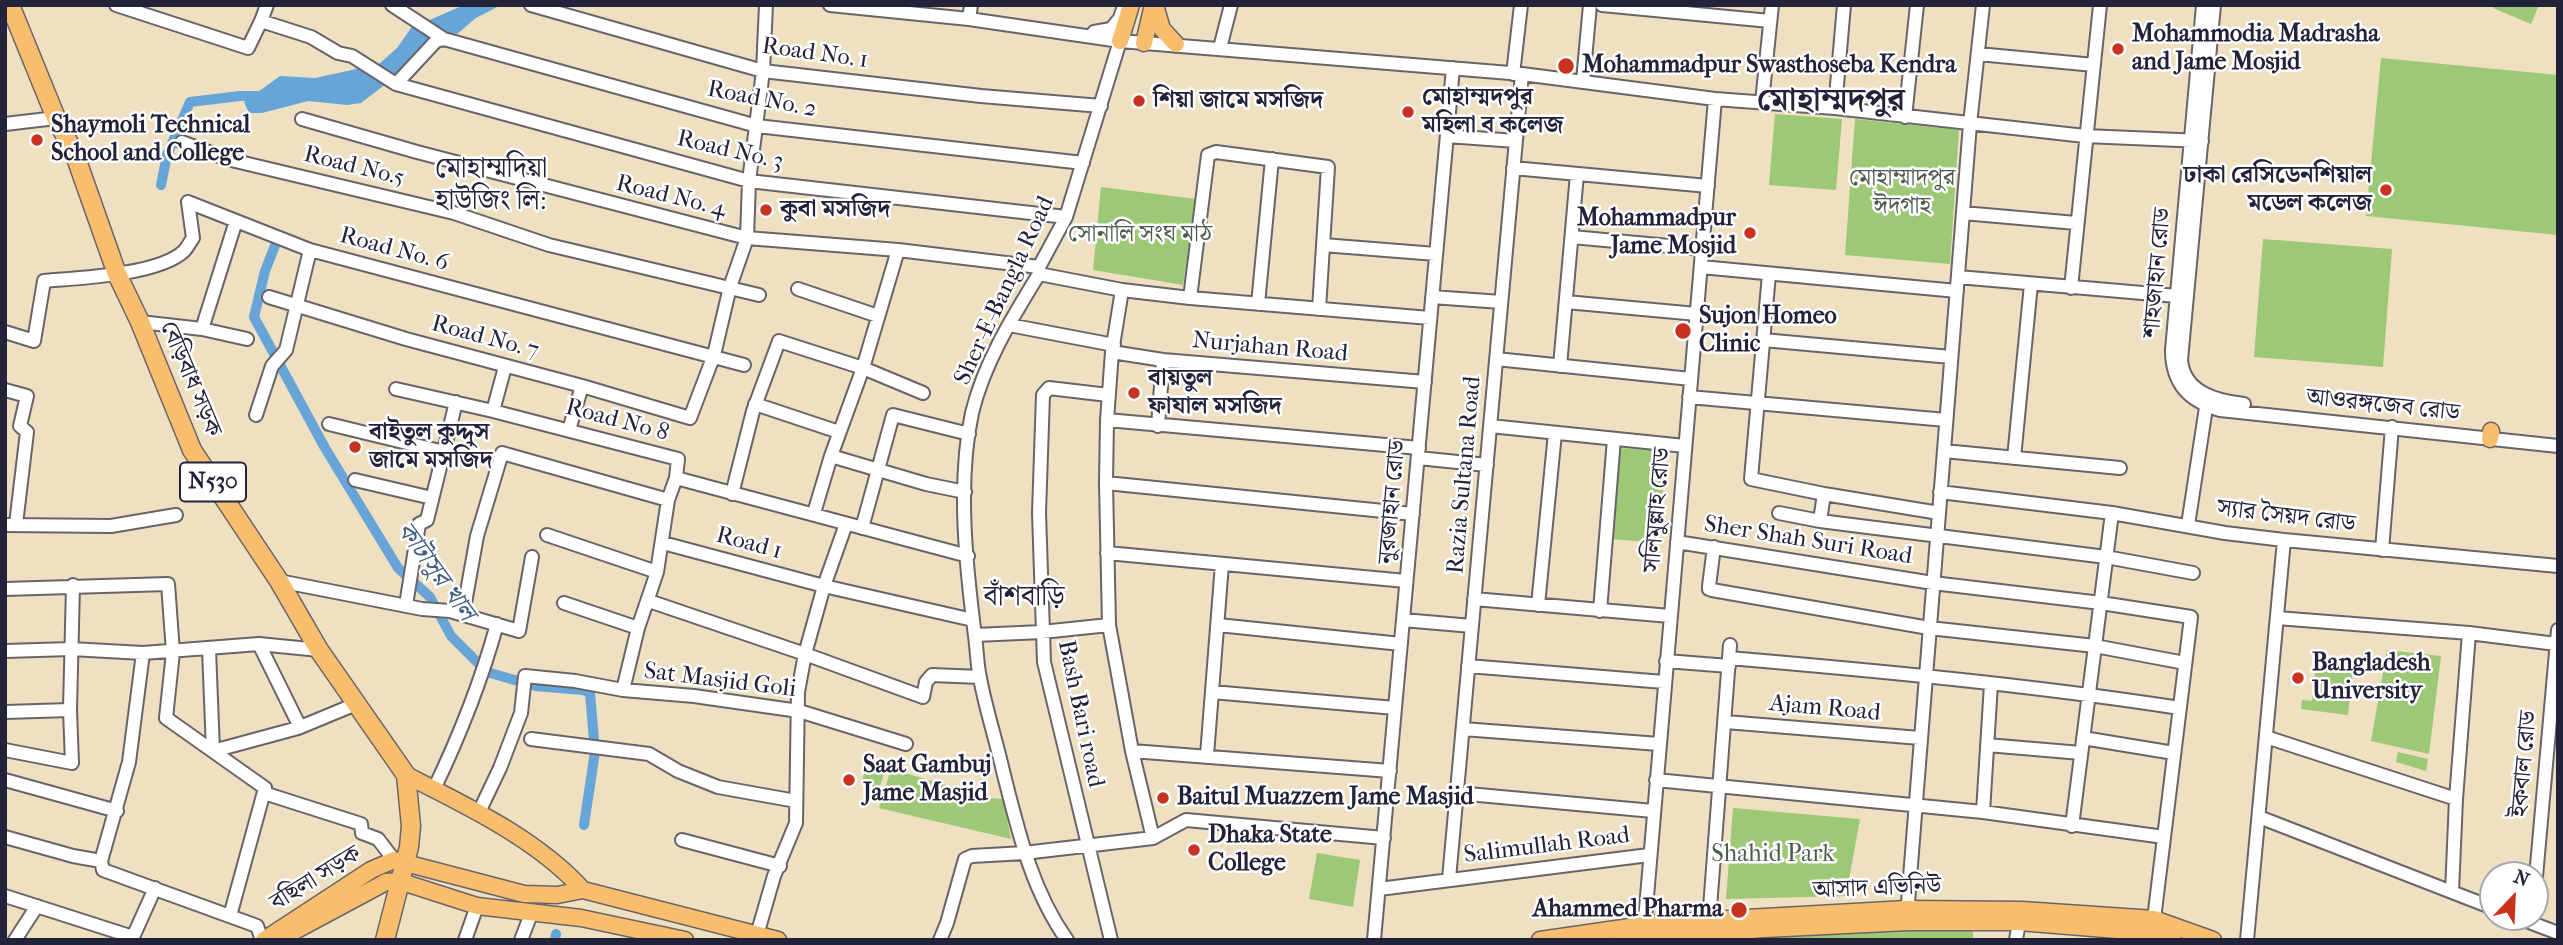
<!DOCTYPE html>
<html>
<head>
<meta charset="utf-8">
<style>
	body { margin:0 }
	#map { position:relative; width:2563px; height:945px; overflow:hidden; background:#eee0c0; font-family:"IM FELL French Canon",serif }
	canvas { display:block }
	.frame { position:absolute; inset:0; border:7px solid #22223b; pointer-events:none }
	.north { position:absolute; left:2479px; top:861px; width:70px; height:70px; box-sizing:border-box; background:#fff; border:2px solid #a7a7b1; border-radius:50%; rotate:23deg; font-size:19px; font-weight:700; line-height:28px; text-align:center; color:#22223b }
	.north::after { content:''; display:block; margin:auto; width:24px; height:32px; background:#c8321e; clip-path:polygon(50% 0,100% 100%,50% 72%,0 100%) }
</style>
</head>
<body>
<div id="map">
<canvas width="2563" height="945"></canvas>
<div class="frame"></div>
<div class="north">N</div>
</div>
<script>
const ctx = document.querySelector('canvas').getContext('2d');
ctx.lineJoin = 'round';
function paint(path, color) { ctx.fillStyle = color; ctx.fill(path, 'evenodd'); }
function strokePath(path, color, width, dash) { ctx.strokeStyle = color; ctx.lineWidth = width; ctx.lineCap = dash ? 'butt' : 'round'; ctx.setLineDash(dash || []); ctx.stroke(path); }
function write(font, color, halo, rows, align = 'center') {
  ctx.font = font + ' "IM FELL French Canon","Noto Serif Bengali",serif'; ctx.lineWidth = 5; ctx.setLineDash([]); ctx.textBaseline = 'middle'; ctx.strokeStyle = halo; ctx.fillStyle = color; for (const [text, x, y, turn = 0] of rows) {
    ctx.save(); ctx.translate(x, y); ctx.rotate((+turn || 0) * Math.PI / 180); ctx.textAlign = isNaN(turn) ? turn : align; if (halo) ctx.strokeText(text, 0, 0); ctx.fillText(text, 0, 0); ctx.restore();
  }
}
paint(new Path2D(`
	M2494 5H2539L2531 24 2493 8Z
	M2381 58 2558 75V235L2366 216Z
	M1775 114 1842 119 1836 190 1769 185Z
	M1855 119 1959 130 1950 264 1845 255Z
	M1101 187 1196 199 1183 285 1093 270Z
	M2263 239 2392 249 2383 367 2254 357Z
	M1618 448 1666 451 1659 543 1611 539Z
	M2387 650 2441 656 2429 754 2371 741Z
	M2317 655 2354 660 2348 715 2301 709 2302 700 2312 701Z
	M2398 752 2428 759 2426 771 2396 762Z
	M867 765 885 771 879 789 861 783Z
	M891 769 990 798 1003 799 1011 839 879 808Z
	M1733 808 1860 819 1846 896 1726 899Z
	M1317 853 1360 860 1353 907 1309 899Z
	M1973 928V940H1772V934Z`), '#9dc875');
paint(new Path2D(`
	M464 5H501L476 18 457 34 449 33 431 40 408 67 361 103 347 105 308 101 262 113H249L244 102 280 76 315 78 379 64 397 48 411 28Z`), '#67a5d8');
strokePath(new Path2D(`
	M161 185 167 155 190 102 240 96H264
	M276 243 265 271 254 317 325 448 398 568 430 597 451 636 487 672 535 686 583 690 590 693 595 752 584 825
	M555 940 556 934`), '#67a5d8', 10);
const minor = new Path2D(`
	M116 5 248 48 261 21
	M267 5 261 21 311 37 338 53 352 56 396 84 749 181 1066 217
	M392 5 444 39 757 126 1083 163
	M531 5 763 71 981 96 1101 106
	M830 5 969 19 1120 41 1522 74 1715 99 1835 108 2085 136 2202 141
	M1602 5 1770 21
	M2203 5 2172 350C2172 384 2189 401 2220 410L2558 446
	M2214 5 2181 360C2184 393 2217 401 2244 404
	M969 19 971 5
	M1094 32 1111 29 1120 18 1124 6
	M1220 48 1231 5
	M1978 54 2094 65
	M1513 74 1521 5
	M1583 81 1590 5
	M396 84 436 41 444 39
	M1762 102 1772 5
	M1835 108 1844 5
	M1905 117 1917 5
	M302 119 417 152 747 238 898 250 1039 267
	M5 124 56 118
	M1447 136 1516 141
	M182 142 227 159 454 213 549 245 759 295
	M1513 168 1708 186
	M188 202 310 250 744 365
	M1963 213 2076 223
	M1572 237 1702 249
	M1323 245 1436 254
	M1701 267 1957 291
	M1039 274 1122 290 1190 298 1430 318
	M1769 274 1751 479 1824 494 1939 513
	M1958 277 2177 296
	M2071 288 2100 5
	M798 289 878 316
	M1122 290 1112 352 1107 420 1106 483 1109 625 1132 751 1153 838
	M269 297 406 339 582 386 690 418 714 355 730 287 747 238 749 181 763 71 766 5
	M1432 297 1501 302
	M1190 298 1208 155 1216 152 1328 167 1319 309
	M1566 302 1697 314
	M1258 304 1272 159
	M140 322 202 329 247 339
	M1009 325 1114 345
	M202 329 236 221
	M5 332 34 341 44 281C78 278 159 275 184 251 187 248 190 242 193 238L188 202
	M1763 340 1951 357
	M1112 352 1163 360 1425 382
	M1496 359 1691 379
	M1560 366 1577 174
	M396 389 493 411 678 459 676 478 668 500 657 572 638 628 623 690
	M5 390 27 396 20 426 27 432 16 524
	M1108 395 1049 388 1043 395 1039 513 1044 662 1111 940
	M1689 397 1946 420
	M755 404 839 432
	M493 411 505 367
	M256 415 272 366 286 350 310 250
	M1107 420 1419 448
	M329 424 444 452
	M1158 426 1163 360
	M1490 426 1685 446
	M569 430 582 386
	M1944 451 2120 468
	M831 456 926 484 965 492
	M1418 458 1487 465
	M2014 458 2031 284
	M676 478 968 556
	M355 480 432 498
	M1106 483 1413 514
	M1940 492 2112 513 2225 533 2284 540 2558 566
	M732 494 753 411 779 341 863 368 923 393
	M814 513 831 456 863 368 898 250
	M1779 513 1820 521 2106 557 2193 573
	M1820 521 1824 494
	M5 525 111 526 176 515
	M2188 525 2207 401
	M862 528 893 415 969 434
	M547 535 657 572
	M1677 542 1933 583 2101 603 2191 617 2154 919
	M663 543 824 586 973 620
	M1714 547 1709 586V589L1712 590 1929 628 2095 646 2185 663
	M2382 550 2392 427
	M1107 553 1406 581
	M279 581 422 609 450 611 519 631 532 557
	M5 589 168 584 173 652 166 718 265 788 230 916
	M1474 599 1670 616
	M649 601 805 654 923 697 926 682 932 675 980 677
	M564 603 638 628
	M406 605 419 524 427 520 456 402
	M1538 605 1555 433
	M1600 611 1614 439
	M463 614 477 536 502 453 668 500
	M2277 618 2469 633 2556 644
	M1403 620 1472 626
	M1218 625 1401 644
	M975 635 1042 632 1109 625
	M259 644 300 727
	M209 649 213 751
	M5 651 71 649 143 653 259 644 319 650
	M143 653 129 762 101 861 103 870 257 926 262 940
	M1729 658C1880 671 2030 685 2180 708
	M1666 661 1729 666
	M1468 666 1664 682
	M1212 692 1395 708
	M5 712 70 710
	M1726 722 1920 738
	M1463 729 1659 744
	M2266 737 2456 799
	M2083 738 2174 753
	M531 739 649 754 678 771 718 787 796 801
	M1987 745 2081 753
	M5 750 72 763 70 710 73 585
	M213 751 298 728 356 704
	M1132 751 1390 771
	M1207 755 1222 564
	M5 780 117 811
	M1656 780 1983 812 2164 837
	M434 789C460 735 481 682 497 624
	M264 793 361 824 362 833 378 839 394 860
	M1457 793 1653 811
	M479 812 500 768 521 713 525 676 575 681 623 690 694 696 799 711 906 744
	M1983 812 1991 684
	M2259 817 2493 908
	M2072 826 2112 513
	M5 837 73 856 101 861
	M682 840 780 866
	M1449 879 1522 74
	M2535 888 2558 630
	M1379 889 1649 855
	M2452 892 2456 799 2469 633
	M5 896 133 937 155 888
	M1907 915 1970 124 1983 5
	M2516 917 2558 933
	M1709 921 1730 645
	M1644 932 1715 99
	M757 935 774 876 796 823 798 692 805 654 824 586 846 524
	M15 940 37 906
	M465 940 477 906
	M521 940 531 914
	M940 940 947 923 965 859 972 856 1024 853 1153 838 1186 820 1384 838
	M1067 940C1031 889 1018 830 1003 771 996 740 986 710 980 678 977 665 977 650 975 636 966 566 957 483 972 413 984 363 1012 318 1039 274V267L1066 217 1120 41
	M1374 940 1453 68
	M2016 940 2019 922
	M2247 940 2284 540`);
const major = new Path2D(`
	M1155 5 1162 29 1176 44
	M1120 41 1131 5
	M1144 43 1153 5
	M2490 439 2491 431
	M406 775C467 806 537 839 583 890
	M287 935 386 882 399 881 477 906 581 918 685 940
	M264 940 371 870 394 860 524 894 557 895 583 890 778 940
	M1540 940 1658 923 1907 909 2022 910 2154 919 2213 940
	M1620 940 1764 929 1908 922H2019L2155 933 2173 940`);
const highway = new Path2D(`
	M10 5 56 118 75 155 117 274 140 322 192 450 279 581 319 650 406 775 411 826 409 847 385 940`);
strokePath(minor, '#69646a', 16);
strokePath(major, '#69646a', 19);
strokePath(highway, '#69646a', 21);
strokePath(minor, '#fff', 12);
strokePath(major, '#f9be6d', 16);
strokePath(highway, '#f9be6d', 18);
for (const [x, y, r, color] of [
	[2118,49,7,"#c8321e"],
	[1566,66,9,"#c8321e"],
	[1139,101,7,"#c8321e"],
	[1408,112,7,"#c8321e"],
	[37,140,7,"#c8321e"],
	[2386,190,7,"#c8321e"],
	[766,210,7,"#c8321e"],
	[1750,233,7,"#c8321e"],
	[1683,331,9,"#c8321e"],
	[1134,393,7,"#c8321e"],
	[355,447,7,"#c8321e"],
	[2298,678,7,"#c8321e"],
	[849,780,7,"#c8321e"],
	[1163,798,7,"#c8321e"],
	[1194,850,7,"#c8321e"],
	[1739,910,9,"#c8321e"]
]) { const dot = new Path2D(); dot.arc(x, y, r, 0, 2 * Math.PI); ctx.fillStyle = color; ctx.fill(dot); strokePath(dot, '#fff', 2.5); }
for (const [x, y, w] of [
	[213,482,66]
]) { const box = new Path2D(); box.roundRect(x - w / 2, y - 19.5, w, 39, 5); ctx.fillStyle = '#fff'; ctx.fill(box); strokePath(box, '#22223b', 2); }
write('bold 23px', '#22223b', null, [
	["N530",213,482]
]);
write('bold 24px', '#22223b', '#fff', [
	["Mohammodia Madrasha",2132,35],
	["and Jame Mosjid",2132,63],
	["Mohammadpur Swasthoseba Kendra",1582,66],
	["মোহাম্মদপুর",1422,98],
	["মহিলা ব কলেজ",1422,126],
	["শিয়া জামে মসজিদ",1153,101],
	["Shaymoli Technical",51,126],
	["School and College",51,154],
	["ঢাকা রেসিডেনশিয়াল",2372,176,"right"],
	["মডেল কলেজ",2372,204,"right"],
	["কুবা মসজিদ",780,210],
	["Mohammadpur",1736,219,"right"],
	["Jame Mosjid",1736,247,"right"],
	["Sujon Homeo",1699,317],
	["Clinic",1699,345],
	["বায়তুল",1148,379],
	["ফাযাল মসজিদ",1148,407],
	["বাইতুল কুদ্দুস",369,433],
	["জামে মসজিদ",369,461],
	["Bangladesh",2312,664],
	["University",2312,692],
	["Saat Gambuj",863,766],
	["Jame Masjid",863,794],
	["Baitul Muazzem Jame Masjid",1177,798],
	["Dhaka State",1208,836],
	["College",1208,864],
	["Ahammed Pharma",1723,910,"right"]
], 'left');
write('24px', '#22223b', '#fff', [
	["Road No. 1",815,54,8],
	["Road No. 2",762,100,11],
	["Road No. 3",730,151,13],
	["Road No.5",354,167,14],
	["Road No. 4",671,197,14],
	["Road No. 6",394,250,15],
	["শাহজাহান রোড",2158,273,-85],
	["Sher-E-Bangla Road",1005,291,-65],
	["Road No. 7",485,338,15],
	["Nurjahan Road",1270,348,5],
	["বেড়িবাধ সড়ক",190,379,67],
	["আওরঙ্গজেব রোড",2383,406,6],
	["Road No 8",617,421,15],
	["Razia Sultana Road",1465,475,-85],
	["নুরজাহান রোড",1393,502,-85],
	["সলিমুল্লাহ রোড",1658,510,-85],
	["স্যার সৈয়দ রোড",2286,517,7],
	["Sher Shah Suri Road",1808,541,9],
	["Road 1",749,544,15],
	["Sat Masjid Goli",720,681,7],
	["Ajam Road",1825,709,5],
	["Bash Bari road",1080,714,78],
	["ইকবাল রোড",2525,764,-85],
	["Salimullah Road",1547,846,-7],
	["বছিলা সড়ক",316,879,-32],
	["আসাদ এভিনিউ",1877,889,-2]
]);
write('24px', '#4d5c4f', '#fff', [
	["মোহাম্মাদপুর",1902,179],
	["ঈদগাহ",1902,207],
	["সোনালি সংঘ মাঠ",1140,235],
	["Shahid Park",1773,855]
]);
write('italic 26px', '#415d82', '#fff', [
	["কাটাসুর খাল",435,572,54]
]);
write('28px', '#22223b', '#fff', [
	["মোহাম্মদিয়া",491,170],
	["হাউজিং লি:",491,202],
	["বাঁশবাড়ি",1024,598]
]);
write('bold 32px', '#22223b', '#fff', [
	["মোহাম্মদপুর",1831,102]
]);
</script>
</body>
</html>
